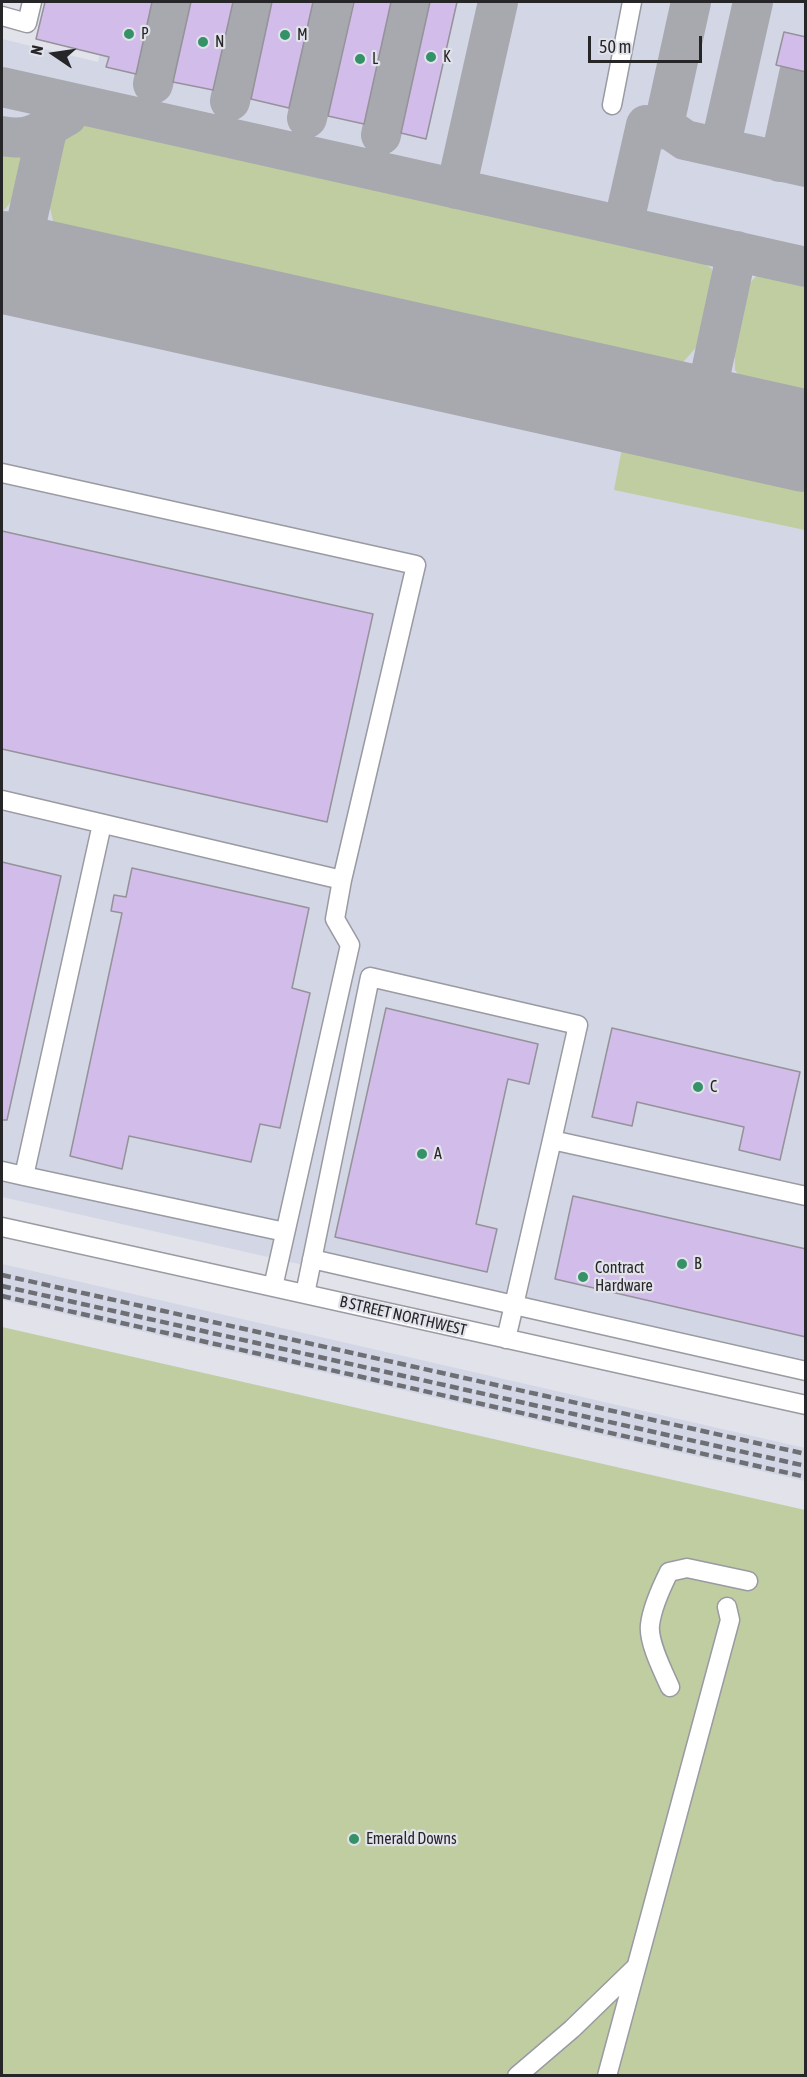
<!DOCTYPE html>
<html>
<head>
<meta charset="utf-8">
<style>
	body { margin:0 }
	#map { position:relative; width:807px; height:2077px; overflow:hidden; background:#e1e2ea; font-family:"Asap Condensed",sans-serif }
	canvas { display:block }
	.frame { position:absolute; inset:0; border:3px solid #262629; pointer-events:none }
	.north { position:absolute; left:24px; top:24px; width:60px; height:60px; -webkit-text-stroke:4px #e1e2ea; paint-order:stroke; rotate:283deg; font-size:16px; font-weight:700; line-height:24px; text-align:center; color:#262629 }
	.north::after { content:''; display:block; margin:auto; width:21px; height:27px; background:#262629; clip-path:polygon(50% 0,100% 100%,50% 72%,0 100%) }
	.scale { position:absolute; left:588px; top:36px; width:114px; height:27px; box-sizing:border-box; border:3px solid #262629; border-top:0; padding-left:8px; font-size:18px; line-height:21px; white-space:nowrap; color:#262629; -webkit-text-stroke:4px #e1e2ea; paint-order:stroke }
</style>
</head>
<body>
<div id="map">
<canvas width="807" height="2077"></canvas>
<div class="frame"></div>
<div class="north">N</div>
<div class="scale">50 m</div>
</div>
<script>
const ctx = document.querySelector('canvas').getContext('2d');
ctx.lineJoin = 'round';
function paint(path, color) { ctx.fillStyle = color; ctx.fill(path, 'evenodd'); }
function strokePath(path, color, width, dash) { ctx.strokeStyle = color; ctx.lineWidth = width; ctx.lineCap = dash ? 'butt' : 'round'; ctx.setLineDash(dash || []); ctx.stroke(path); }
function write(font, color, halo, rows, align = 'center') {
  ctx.font = font + ' "Asap Condensed",sans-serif'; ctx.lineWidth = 4.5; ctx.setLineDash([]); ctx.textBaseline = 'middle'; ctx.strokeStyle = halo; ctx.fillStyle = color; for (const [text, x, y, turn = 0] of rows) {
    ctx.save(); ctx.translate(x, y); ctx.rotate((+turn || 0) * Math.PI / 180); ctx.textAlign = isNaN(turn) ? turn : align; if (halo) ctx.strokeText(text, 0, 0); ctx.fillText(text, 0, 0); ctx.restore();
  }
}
paint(new Path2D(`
	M112 2H805V1378L2 1197V39L98 62Z
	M2 1264 805 1448V1481L2 1300Z`), '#d3d6e5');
paint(new Path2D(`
	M88 121 398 190 597 230 689 253 712 269V304L698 345 679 367 655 377 262 290 84 247 55 230 49 203 50 178 60 146 73 127Z
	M2 144 23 150C24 155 26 160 26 165 26 178 12 204 2 212Z
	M759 273 805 283V410L773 403 747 387 735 370 734 333 743 291Z
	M626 427 711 441 805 464V530L614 490Z
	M2 1327 805 1510V2075L2 2076Z`), '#bfcda1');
strokePath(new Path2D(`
	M153 84 171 2
	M2 87 806 267
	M230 101 252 2
	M307 118 333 2
	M663 129 691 2
	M381 135 410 2
	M2 136C32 142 43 129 67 116
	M720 148 753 2
	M780 162 799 74
	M456 189 498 2
	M623 226 646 125 672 131 685 140 806 167
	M17 265 54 99
	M701 418 737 251`), '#a8a8af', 40);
strokePath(new Path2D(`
	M2 262 806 441`), '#a8a8af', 102);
const building = new Path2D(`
	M45 2H152L136 74 106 67 109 57 36 39Z
	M191 2H233L213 90 173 82Z
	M272 2H313L289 108 251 99Z
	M354 2H391L364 124 328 116Z
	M430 2H457L426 139 401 133Z
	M784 32 806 37V72L776 65Z
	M2 531 373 614 327 822 2 749Z
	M2 862 61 876 7 1120H2Z
	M132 868 309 908 292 988 310 993 280 1128 260 1124 251 1162 129 1136 122 1169 70 1156 122 913 111 911 114 895 126 897Z
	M386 1008 538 1044 529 1084 508 1079 476 1224 497 1229 487 1272 335 1237Z
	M612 1028 800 1072 780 1160 739 1150 744 1127 637 1102 632 1126 592 1117Z
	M573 1196 806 1249V1337L555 1279Z`);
paint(building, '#d2bdea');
strokePath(building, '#959299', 1.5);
const minor = new Path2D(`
	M2 16 27 23 32 2
	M612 105 632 2
	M2 473 416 565 342 880 2 800
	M102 824 24 1176 285 1232
	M552 1140 514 1305 806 1371
	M2 1171 24 1176
	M2 1227 806 1405
	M312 1259 514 1305 506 1339
	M273 1287 350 945 335 919 342 880
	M305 1294 370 977 578 1025 552 1140 806 1196
	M670 1687C663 1671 648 1642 650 1625 652 1607 661 1588 669 1572L687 1568 748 1581
	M517 2076 572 2029 636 1967
	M607 2076 730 1620 727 1607`);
strokePath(minor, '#999aa2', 21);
strokePath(minor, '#fff', 18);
strokePath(new Path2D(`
	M2 1275 806 1454
	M2 1286 806 1466
	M2 1296 806 1477`), '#6e6f74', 4.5, [9, 4.5]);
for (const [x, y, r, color] of [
	[129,34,6,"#359168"],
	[285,35,6,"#359168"],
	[203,42,6,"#359168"],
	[431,57,6,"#359168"],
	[360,59,6,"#359168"],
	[698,1087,6,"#359168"],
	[422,1154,6,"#359168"],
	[682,1264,6,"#359168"],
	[583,1277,6,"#359168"],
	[354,1839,6,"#359168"]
]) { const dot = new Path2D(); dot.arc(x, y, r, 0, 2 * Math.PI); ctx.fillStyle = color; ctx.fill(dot); strokePath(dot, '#e1e2ea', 2); }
write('16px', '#262629', '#e1e2ea', [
	["P",141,34],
	["M",297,35],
	["N",215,42],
	["K",443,57],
	["L",372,59],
	["C",710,1087],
	["A",434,1154],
	["B",694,1264],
	["Contract",595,1268],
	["Hardware",595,1286],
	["Emerald Downs",366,1839]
], 'left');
write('16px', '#262629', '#e1e2ea', [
	["B STREET NORTHWEST",403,1316,13]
]);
</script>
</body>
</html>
